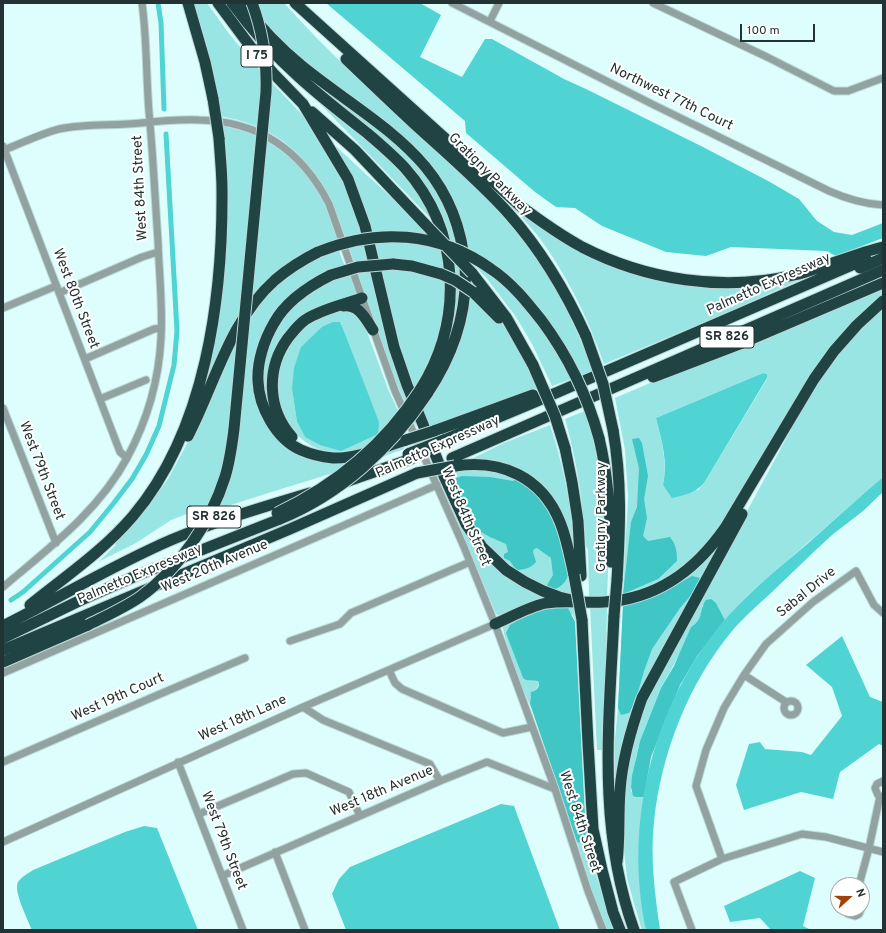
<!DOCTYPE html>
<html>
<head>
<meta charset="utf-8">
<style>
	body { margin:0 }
	#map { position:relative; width:886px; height:933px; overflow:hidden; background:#defefd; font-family:Overpass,sans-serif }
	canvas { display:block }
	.frame { position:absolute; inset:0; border:4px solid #233232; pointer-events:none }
	.north { position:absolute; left:830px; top:877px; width:40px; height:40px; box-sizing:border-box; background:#fff; border:1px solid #a7adad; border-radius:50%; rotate:69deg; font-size:11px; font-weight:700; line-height:16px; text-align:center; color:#233232 }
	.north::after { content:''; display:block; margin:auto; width:14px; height:18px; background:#a4410b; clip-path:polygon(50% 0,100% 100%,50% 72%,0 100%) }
	.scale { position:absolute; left:740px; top:24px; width:75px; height:18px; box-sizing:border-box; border:2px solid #233232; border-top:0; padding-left:5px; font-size:12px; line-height:14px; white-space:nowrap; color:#233232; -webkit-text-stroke:3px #fff; paint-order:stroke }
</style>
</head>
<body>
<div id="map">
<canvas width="886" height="933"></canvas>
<div class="frame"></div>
<div class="north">N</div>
<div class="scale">100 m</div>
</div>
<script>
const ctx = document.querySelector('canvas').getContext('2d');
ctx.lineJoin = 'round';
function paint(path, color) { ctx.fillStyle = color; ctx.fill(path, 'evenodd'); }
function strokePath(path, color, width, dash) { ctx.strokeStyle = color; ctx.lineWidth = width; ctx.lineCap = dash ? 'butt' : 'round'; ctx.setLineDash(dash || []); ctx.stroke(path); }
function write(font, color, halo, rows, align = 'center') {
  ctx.font = font + ' Overpass,sans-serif'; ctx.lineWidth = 4; ctx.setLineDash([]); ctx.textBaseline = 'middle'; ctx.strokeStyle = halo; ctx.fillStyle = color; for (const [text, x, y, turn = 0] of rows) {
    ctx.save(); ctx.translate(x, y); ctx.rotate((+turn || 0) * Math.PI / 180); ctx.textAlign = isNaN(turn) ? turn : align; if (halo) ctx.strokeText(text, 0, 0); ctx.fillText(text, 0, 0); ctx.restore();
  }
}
paint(new Path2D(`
	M192 3H207L230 35 257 67 311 124 352 193 418 425 416 426C410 413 404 400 398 387 386 358 376 327 366 296 337 214 320 132 219 116Z
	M257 3H284C333 58 389 107 442 157 468 181 495 205 517 233 552 276 573 319 593 370L580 376 552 386 532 344 516 317 488 280 469 259 434 173 327 83 265 27Z
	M292 63 394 139 433 184 451 219 457 246 448 237 435 203Z
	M306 89 371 142 411 180 435 223Z
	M221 126C262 132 298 157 319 193 327 208 332 225 338 242L270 281 198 407C209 350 223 293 227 236 229 199 224 162 221 126Z
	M328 139 395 201 429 237 371 234Z
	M498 193 539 222 674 283 696 287 697 285 804 278 717 317 604 364C588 318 567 275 538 236 526 221 512 207 498 193Z
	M384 239 438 246 445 253 448 273 377 261 373 240Z
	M338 248 345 267 293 297 258 360 269 425 320 459 402 445 404 449C334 475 261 493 191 519L189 513 171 520 136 543 98 562 116 545 115 544 138 520 168 479 197 425 241 331 266 294 301 265Z
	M453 262 462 270 457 324 439 365 454 309 455 285Z
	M379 268H403L448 281 444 317 433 354 413 394 408 382Z
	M349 273 356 293 354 296 321 309 279 349 275 418C272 414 269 409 267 405 255 371 271 323 298 301 313 288 331 280 349 273Z
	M883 285V298L846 334 715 539 667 581 623 595 628 496 625 450 615 398 657 380H663ZM763 373 767 374V379L704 483 698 490 663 485C667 461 662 441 656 418Z
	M469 293C478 301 488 309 497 318 514 336 528 367 538 391L427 429 422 408Z
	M883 304V477L749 594 725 620 716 603 702 605 701 618 696 623 691 627 683 648 661 688 640 741 636 757 631 787V791L636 797H644C637 841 637 886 646 930H642L635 907 627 878 623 842V810L627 764 645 701 816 383 842 346Z
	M349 309 363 321 388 389 399 413 363 451C350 452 337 455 324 451 308 446 294 435 287 421 259 370 294 316 349 309ZM340 322 344 331 378 422 305 437 297 422 292 389Z
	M587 410 598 446 609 547 607 598H589L588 550 586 546C583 503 577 461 565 419Z
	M550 425C565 469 573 517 575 563L538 485 467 461 504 443Z
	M472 468 504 473 528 485 557 524 573 597 521 578 479 540 446 473Z
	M438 475 467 533 550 600 501 616 496 614Z
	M724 536 648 681 615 804V738L618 708 623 604C639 600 655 596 670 588 692 577 708 553 724 536Z
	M574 604 575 622 573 615 551 606 518 620 511 625 507 633 523 678 529 680 538 681C540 688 534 692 530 697V704C525 696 502 635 503 626L546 605Z
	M607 605 606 670 602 750H597L590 606Z
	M585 814 593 865 613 930H606C594 901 586 872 577 842L580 843 586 834Z`), '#98e5e4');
paint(new Path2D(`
	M639 438 642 443 648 476 644 499 647 518 643 536 648 541 670 537C676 545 677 550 677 561L658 579 623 594 631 522 637 507 639 468 632 439Z
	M462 476 490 477 513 481 517 478C525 486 535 492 542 501 556 517 562 539 566 560 567 564 570 570 568 575 566 584 557 590 548 591L547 585 553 575 551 558 537 548 534 549 533 552 536 562C531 568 524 570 516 570L510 561 504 558V554L508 552 506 544 490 537 474 528 467 518 453 479Z
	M692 576 700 578 699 586 680 608 652 649 644 671 635 703 629 713 621 715 618 708 623 605C648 601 670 589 692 576Z
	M711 599 716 603 725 620 698 655 680 685 651 757 644 797H636L633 796 631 787 632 776 640 741 661 688 674 666 691 627C705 618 698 611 706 600Z
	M551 606H562L568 608 575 622 586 834 585 840 580 843 577 842 530 704 531 692C536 691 541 687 538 681L526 680 523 678 506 633 510 625 518 620Z`), '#3fc6c5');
paint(new Path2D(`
	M326 3H420L441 15 420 57 462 77 485 39H492L564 79 586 89 703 147 770 182 799 199 817 221 834 232 852 235 883 223V238L836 256 826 251 731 247 706 256 666 252 602 226 575 208 556 207 535 192 466 133 465 121Z
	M333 322H340L344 331 379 422 378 434 341 451 320 445 305 437 297 422 292 389 294 368 301 347 322 327Z
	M763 373 767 374V378L704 483C695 493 685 495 672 498L663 485C668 461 662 442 656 418Z
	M883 477V492C876 498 870 505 863 511 853 519 842 527 832 535 812 553 793 572 773 591 759 604 744 617 732 631 688 684 661 754 654 822 650 858 655 894 660 930H646C624 826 651 711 718 628 744 596 775 571 806 545 832 522 857 499 883 477Z
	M842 636 870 697 883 702V746L879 744 840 772 833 799 801 792 744 810 736 785 749 744 760 742 765 749 802 752 811 755 842 716 832 687 806 665Z
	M501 804 514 806 560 930H346L332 894 339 879 350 867Z
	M144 826 157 828 198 930H32C28 920 13 891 18 882 21 877 29 873 33 870L125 832Z
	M800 871 815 878 803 926 811 930H771L760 918 730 922 724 906Z`), '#50d4d3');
strokePath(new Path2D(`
	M158 3 161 23 164 109
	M11 600 23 592 90 532 113 504 132 479 146 455 159 426 174 365 177 331 166 134`), '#50d4d3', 5);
const minor = new Path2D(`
	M452 3 654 105 829 191C847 199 864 204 883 205
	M653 3 767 57 834 91H848L883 78
	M490 21 499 3
	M3 146 120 452 127 458
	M4 150C22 143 40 134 59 129 86 123 114 126 141 123 160 121 179 119 199 120 259 121 302 151 329 204L395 391 464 547 495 624 555 789 588 891 603 930
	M59 293 142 257 158 252
	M3 308 56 286
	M85 359 154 329 161 328
	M100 399 146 380
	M3 408 56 543
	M3 587C49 548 98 512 127 458 147 421 159 379 161 338 163 306 159 273 158 241 155 198 153 155 149 112 146 76 147 39 142 3
	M290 641 340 624 351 613 470 562
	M389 670 395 683 402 689 503 733 532 727
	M3 673 437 485
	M744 675 786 702
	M784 708a7 7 0 1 1 14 0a7 7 0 1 1-14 0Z
	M303 707 323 720 430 764 440 781
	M3 762 160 694 245 658
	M178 762 243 930
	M883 781 877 784 875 788 878 795 883 797
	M199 814 293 774 306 773 349 792 360 816
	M3 842 303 707 495 624
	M275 852 305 930
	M722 859 696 786 706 750 724 708 744 675 766 644 813 602 856 571 874 605 883 613
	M222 876 440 781 487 762 555 789
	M859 885 869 848 880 796
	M846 909 848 914 855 916 859 914 861 909
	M692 930 674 882 722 859 802 834 826 837 883 852`);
const highway = new Path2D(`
	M188 3 205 62 213 99
	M218 3 256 54 273 73 303 104 348 179 365 226 394 347 407 385 444 476 466 524 482 547 506 570 525 582 543 591 559 597 576 601
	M232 3C252 30 274 55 299 77 321 97 344 115 367 133 380 144 393 155 405 168 461 231 464 320 420 390
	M242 3C259 26 280 48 302 66 376 126 456 158 465 267 468 314 453 355 427 394
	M295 3 519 205C539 220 560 235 582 247 646 280 723 292 794 275 824 268 853 254 883 247
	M346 59C371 83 396 107 421 130 451 157 482 184 509 214 541 250 566 292 586 336
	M312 112 355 150 425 224
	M393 264 412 266 441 274
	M860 268 883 258
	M472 273 506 317 533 365
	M331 275C309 286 286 301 274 323 264 340 257 362 258 381 259 407 276 439 301 450 310 454 323 457 333 458 357 459 383 447 406 440
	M473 292 499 318
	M343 306C359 304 365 318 373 330
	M653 377 742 343 883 283
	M613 430C622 480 620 529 617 580
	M434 431 533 395
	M188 436C215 384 229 321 275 280 288 269 302 260 318 252
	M292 437C267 409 266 368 288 338 293 332 298 325 305 320 322 309 343 305 362 298
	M599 438C609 479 611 520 611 562
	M444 440 535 402 866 259
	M565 448 572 482 578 521 581 576
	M452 458 883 270
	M455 466C501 459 542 477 560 522 567 539 570 558 574 575
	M345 482 411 459
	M30 605C66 576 103 551 133 516 206 430 223 297 222 189 222 172 220 155 219 138
	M614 616C609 723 597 827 634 930
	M582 620 588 743 593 829 602 870 613 912 620 930
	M495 624C511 617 528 607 546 603 565 600 584 603 604 602 657 599 695 571 725 528L814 379 834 351 857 325 883 301
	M3 626C59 598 113 565 171 540 216 521 263 507 310 493
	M3 638 79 601 138 575 280 519
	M3 650 290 529 417 473
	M3 662 88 625
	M617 862C620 839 618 815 620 791 622 759 631 729 642 698L742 514`);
strokePath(minor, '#bcd9d8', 9);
strokePath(highway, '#bcd9d8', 13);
strokePath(minor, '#91a2a1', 7);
strokePath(highway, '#204444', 11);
const highwayBridge = new Path2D(`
	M213 99 219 138
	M425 224 472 273
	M318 252C377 228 438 231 491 269 511 282 527 302 542 321 568 356 587 395 599 438
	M441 274 455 280 473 292
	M331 275 358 267 393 264
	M586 336 603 384 613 430
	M533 365 555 416 565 448
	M406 440 434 431
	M408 454 444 440
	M417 473 455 466
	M277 513C336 485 385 444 420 390
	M280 519C341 494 391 448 427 394
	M574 575 582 620
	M614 616 617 580
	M88 625C106 616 124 608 140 597 178 570 211 522 225 477 230 461 232 445 234 429L266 92C267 61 263 32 252 3`);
strokePath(highwayBridge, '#bcd9d8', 13, []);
strokePath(highwayBridge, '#204444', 11);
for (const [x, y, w] of [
	[257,56,32],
	[727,337,54],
	[214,517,54]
]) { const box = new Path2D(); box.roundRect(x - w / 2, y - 11, w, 22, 3); ctx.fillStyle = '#fff'; ctx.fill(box); strokePath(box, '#233232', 1); }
write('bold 13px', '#233232', null, [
	["I 75",257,56],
	["SR 826",727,337],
	["SR 826",214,517]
]);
write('14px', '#233232', '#fff', [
	["Northwest 77th Court",671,98,26],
	["Gratigny Parkway",489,175,45],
	["West 84th Street",141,188,-93],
	["Palmetto Expressway",769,285,-24],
	["West 80th Street",75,299,69],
	["Palmetto Expressway",438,448,-24],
	["West 79th Street",41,471,69],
	["West 84th Street",465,517,67],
	["Gratigny Parkway",602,517,-90],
	["West 20th Avenue",215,567,-23],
	["Palmetto Expressway",140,575,-23],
	["Sabal Drive",807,593,-39],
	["West 19th Court",118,698,-24],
	["West 18th Lane",243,719,-24],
	["West 18th Avenue",382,792,-23],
	["West 84th Street",579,822,72],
	["West 79th Street",223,841,69]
]);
</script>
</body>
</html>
